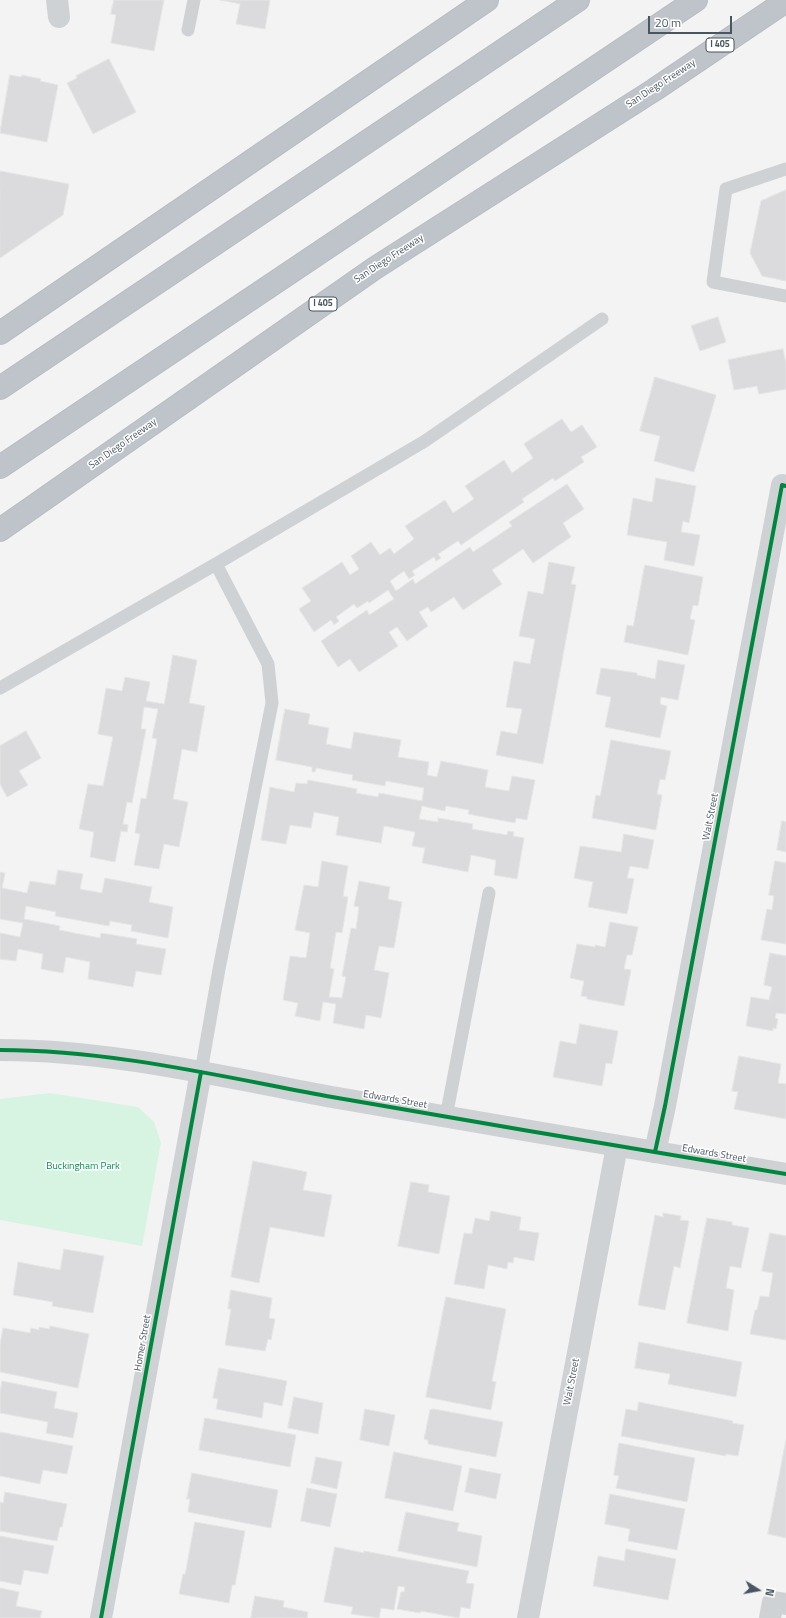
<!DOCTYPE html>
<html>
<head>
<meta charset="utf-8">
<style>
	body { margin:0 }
	#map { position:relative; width:786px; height:1618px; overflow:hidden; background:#f4f3f3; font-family:"Titillium Web",sans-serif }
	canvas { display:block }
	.north { position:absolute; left:738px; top:1570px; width:40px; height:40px; -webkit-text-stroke:3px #fff; paint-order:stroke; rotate:101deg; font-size:11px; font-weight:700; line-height:16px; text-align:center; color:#485562 }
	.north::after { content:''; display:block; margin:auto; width:14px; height:18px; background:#485562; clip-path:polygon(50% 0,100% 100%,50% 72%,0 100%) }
	.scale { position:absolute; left:648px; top:16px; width:84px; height:18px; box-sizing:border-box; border:2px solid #485562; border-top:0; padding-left:5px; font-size:12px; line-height:14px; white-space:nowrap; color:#485562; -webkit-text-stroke:3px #fff; paint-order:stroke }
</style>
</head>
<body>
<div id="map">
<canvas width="786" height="1618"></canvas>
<div class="north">N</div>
<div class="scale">20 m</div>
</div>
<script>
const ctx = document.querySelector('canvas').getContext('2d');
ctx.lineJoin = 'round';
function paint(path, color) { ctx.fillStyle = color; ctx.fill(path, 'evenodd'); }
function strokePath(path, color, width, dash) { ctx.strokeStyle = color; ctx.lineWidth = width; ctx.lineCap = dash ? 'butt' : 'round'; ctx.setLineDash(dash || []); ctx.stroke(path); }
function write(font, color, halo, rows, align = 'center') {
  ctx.font = font + ' "Titillium Web",sans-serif'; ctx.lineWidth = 3; ctx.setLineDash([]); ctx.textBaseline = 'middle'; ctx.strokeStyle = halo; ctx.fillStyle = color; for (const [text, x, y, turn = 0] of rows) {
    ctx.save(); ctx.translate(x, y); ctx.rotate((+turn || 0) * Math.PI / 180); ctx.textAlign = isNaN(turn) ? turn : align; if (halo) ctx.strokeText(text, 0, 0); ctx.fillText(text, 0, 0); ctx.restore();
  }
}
paint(new Path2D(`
	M50 1093 138 1107 154 1122 161 1143 142 1246 0 1220V1099Z`), '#d7f4e2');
const building = new Path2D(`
	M114 0H164L154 51 111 43 116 15 111 14Z
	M220 0H270L265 29 236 24 240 4Z
	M109 59 136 112 93 134 67 83 77 78 76 76Z
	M10 75 21 77 22 75 41 79 40 81 58 85 47 142 0 133Z
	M0 171 69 184 63 215 0 258Z
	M786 190V281L762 276 750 253 761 201Z
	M718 317 726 342 700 351 691 326Z
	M783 349 786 364V389L759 394 757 386 734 390 728 360Z
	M655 377 716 395 694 472 654 461 660 436 640 431Z
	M562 419 571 432 582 425 597 447 581 457 584 462 555 481 553 478 522 499 524 502 461 545 458 541 438 554 441 558 436 561 434 557 412 571 415 575 409 579 404 571 390 581 396 591 413 579 415 584 470 547 473 552 512 526 509 522 567 484 584 509 563 523 571 537 533 563 523 549 492 570 502 584 463 610 454 597 431 612 428 607 419 612 428 626 407 641 397 627 389 632 398 646 359 672 350 659 338 667 321 641 367 610 369 615 394 599 388 590 369 603 368 601 357 608 354 604 336 617 339 621 334 625 331 620 314 632 299 609 311 601 302 588 342 562 350 575 359 569 351 556 371 542 380 555 390 548 394 554 414 539 405 526 445 500 453 513 474 499 465 486 504 460 512 473 533 458 524 444Z
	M656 478 696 486 689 523 683 521 681 532 700 535 694 566 664 560 667 542 627 535 633 498 652 502Z
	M549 562 575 567 571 584 576 585 543 764 496 755 501 731 517 734 522 709 506 707 514 661 530 664 535 639 519 636 528 591 543 594Z
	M645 565 703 577 698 606 693 605 690 619 695 620 688 655 624 642 627 625 633 626Z
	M173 655 197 660 189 703 205 706 197 752 182 749 173 799 188 802 179 847 164 844 159 869 134 865 140 834 135 833 141 798 146 799 157 739 152 738 158 709 144 707 141 729H146L132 803 127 802 123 824 128 825 127 832 121 831 115 862 90 857 94 832 79 829 88 784 103 786 113 737 98 734 106 688 122 691 125 677 150 682 146 701 164 704Z
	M658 660 685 665 678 700 661 697 660 704 667 706 660 738 605 727 611 697 596 694 601 668 637 673V675L655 679Z
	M285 709 310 714 308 724 329 728 326 744 351 749 354 732 401 740 398 757 429 762 427 775 437 777 441 761 488 770 485 787 509 791 512 776 535 780 527 820 516 818 515 823 468 814 469 810 446 806 445 811 422 806 419 819 438 822V818L473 824 472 829 507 835 508 831 514 832 513 836 524 838 517 879 494 875 496 860 471 855 468 872 422 863 425 848 412 846 415 832 384 826 381 843 336 835 339 817 314 812 311 828 290 825 286 844 261 840 270 787 294 792 296 783 307 784 308 780 357 789 356 793 378 797 379 793 422 801 424 788 386 781 385 786 352 780 353 775 316 768 315 772H312V767L276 760Z
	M26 731 41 758 19 771 28 785 7 797 0 784V746Z
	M611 740 671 751 665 780 660 779 657 794 662 795 656 830 592 818 596 795 600 796Z
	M782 821 786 822V852L777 850Z
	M624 834 654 840 648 869 630 866 627 878 634 879 627 914 588 907 593 882 574 878 580 846 621 852Z
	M322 861 348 866 343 896 348 897 342 933 336 932 330 968 334 969 329 997 342 998 346 977 342 976 351 928 356 929 359 907 354 906 359 881 390 887 388 899 402 902 394 948 379 946 374 970 389 973 381 1018 366 1015 364 1029 333 1023 336 1004 323 1002 320 1021 295 1016 298 1003 283 1000 290 956 306 958 310 933 295 930 304 885 318 887Z
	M775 861 786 863V944L761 940 767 909 772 910 774 896 769 895Z
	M58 870 83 874 80 889 102 893 105 878 152 887 149 902 173 907 168 938 131 931 132 925 110 921 109 926 55 916 56 912 26 906 24 919 60 926 59 930 100 938 101 933 137 939 136 944 166 949 161 975 136 971 133 987 88 979 90 962 66 957 63 973 41 969 43 954 18 949 16 961 0 959V933L20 937 23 923 0 919V872L5 873 2 888 27 893 30 881 55 885Z
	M610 922 638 927 632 955H627L624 969 631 970 624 1006 587 999V997L581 996 584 981 570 978 577 944 595 947V945L605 947Z
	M770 953 786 956V1014L776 1013 775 1018 778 1019 776 1029 773 1028V1031L746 1026 751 997 769 1000 772 987 764 985Z
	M580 1024 618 1031 612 1064 606 1063 602 1086 553 1077 560 1041 576 1044Z
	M739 1056 781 1064 778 1083 786 1084V1119L734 1109 738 1092 732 1091Z
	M253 1161 307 1172 303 1190 332 1195 324 1237 270 1227 259 1283 231 1277Z
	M411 1182 429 1185 428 1192 450 1196 439 1254 398 1246Z
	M491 1211 521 1217 519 1230 539 1233 534 1261 514 1257 513 1263 508 1262 507 1269 488 1265 484 1289 454 1284 464 1233 472 1234 475 1218 489 1221Z
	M663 1213 681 1216 680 1220 689 1221 680 1268 674 1266 665 1310 638 1305 655 1215 663 1217Z
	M707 1218 732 1222V1225L749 1228 741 1268 730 1266 726 1288 734 1290 728 1331 687 1323Z
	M770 1233 786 1236V1340L750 1334 755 1310H757L760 1296 769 1297 773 1273 762 1271Z
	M64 1249 104 1256 93 1313 52 1306 53 1302 13 1295 18 1262 60 1270Z
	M231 1290 272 1298 269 1318 275 1319 271 1340 268 1339 265 1351 225 1345 231 1309H228Z
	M446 1297 506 1309 492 1381 496 1382 491 1410 426 1397Z
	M50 1326 89 1334 78 1388 0 1372V1345L3 1328 30 1333 31 1328 39 1330V1327L49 1329Z
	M639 1342 742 1362 736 1397 668 1384 670 1374 635 1368Z
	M219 1368 287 1381 282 1406 264 1402 262 1418 216 1409 218 1399 213 1398Z
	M2 1381 57 1392 54 1408 78 1413 73 1438 46 1433 48 1422 0 1413V1393Z
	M294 1397 323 1403 318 1434 288 1428Z
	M639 1402 733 1421 732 1423 744 1425 738 1456 726 1454V1456L621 1436 626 1409 637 1411Z
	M365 1409 395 1415 389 1446 360 1440Z
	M434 1409 503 1422 496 1457 428 1444V1440L424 1439 430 1410Z
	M205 1418 296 1435 290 1467 199 1450Z
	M0 1432 73 1446 67 1474 43 1470 40 1484 0 1476Z
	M786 1440V1538L768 1534Z
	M619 1443 695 1458 687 1502 616 1488 619 1476 614 1475Z
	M394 1452 462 1466 453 1511 385 1498Z
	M316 1457 342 1462 337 1489 311 1483Z
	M470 1468 501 1474 496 1499 465 1492Z
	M192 1473 278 1490 271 1528 188 1512 190 1499H187Z
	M307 1488 337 1494 330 1527 301 1521Z
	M5 1492 67 1504 62 1527H60L57 1541 0 1531V1502L3 1503Z
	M610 1494 685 1509 677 1550 628 1541 630 1529 605 1524Z
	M406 1512 459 1523 457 1531 482 1536 477 1567 398 1551Z
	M195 1522 245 1531 235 1585H232L229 1603 179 1594 183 1574H185Z
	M0 1536 54 1546 48 1574 24 1570 21 1585 0 1581Z
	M335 1547 364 1553V1551L469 1571 466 1583 474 1584 470 1609 461 1607 459 1618 421 1611 420 1613 397 1609 401 1592H404L405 1587 398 1586 394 1610 381 1608 379 1618 351 1614 353 1607 324 1602Z
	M626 1549 676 1559 668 1600 593 1586 598 1556 624 1561Z
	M0 1588 19 1592 16 1606 42 1611 40 1618H0Z
	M255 1596 284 1601 283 1607 308 1612 307 1618H251Z`);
paint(building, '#dbdbdd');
strokePath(building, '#e5e5e6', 1);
const motorway = new Path2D(`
	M0 333 487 0
	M0 388 578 0
	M0 467 696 0
	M0 530 375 268 654 90 786 1`);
strokePath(motorway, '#b8bdc3', 24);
strokePath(new Path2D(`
	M188 30 194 0
	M786 169 726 189 713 282 786 296
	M0 688 216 564 425 441 602 319
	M201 1072 219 969 272 703 268 664 216 564
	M446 1117 489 893`), '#cfd2d4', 13);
strokePath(new Path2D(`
	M57 0 59 17
	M655 1152 665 1106 782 485 786 486
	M101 1618 201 1072
	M528 1618 617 1146
	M770 1618 773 1602 786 1604`), '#cfd2d4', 22);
strokePath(new Path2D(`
	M0 1050C112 1050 223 1077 332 1097 483 1124 635 1148 786 1174`), '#cfd2d4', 22);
strokePath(motorway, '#bfc4ca', 22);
strokePath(new Path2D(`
	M0 1050C112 1050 223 1077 332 1097 483 1124 635 1148 786 1174
	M655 1152 665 1106 782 485 786 486
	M101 1618 201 1072`), '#00873e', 4);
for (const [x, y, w] of [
	[720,45,28],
	[323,304,28]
]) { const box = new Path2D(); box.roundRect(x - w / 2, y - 7, w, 14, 3); ctx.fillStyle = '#fff'; ctx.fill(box); strokePath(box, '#485562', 1); }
write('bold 9px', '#485562', null, [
	["I 405",720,45],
	["I 405",323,304]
]);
write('10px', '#485562', '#fff', [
	["San Diego Freeway",661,84,-33],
	["San Diego Freeway",389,259,-33],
	["San Diego Freeway",123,444,-35],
	["Walt Street",711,817,-79],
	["Edwards Street",395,1100,10],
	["Edwards Street",714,1154,10],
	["Homer Street",143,1343,-80],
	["Walt Street",572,1382,-79]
]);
write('10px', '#0f874d', '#fff', [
	["Buckingham Park",83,1167]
]);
</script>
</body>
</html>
